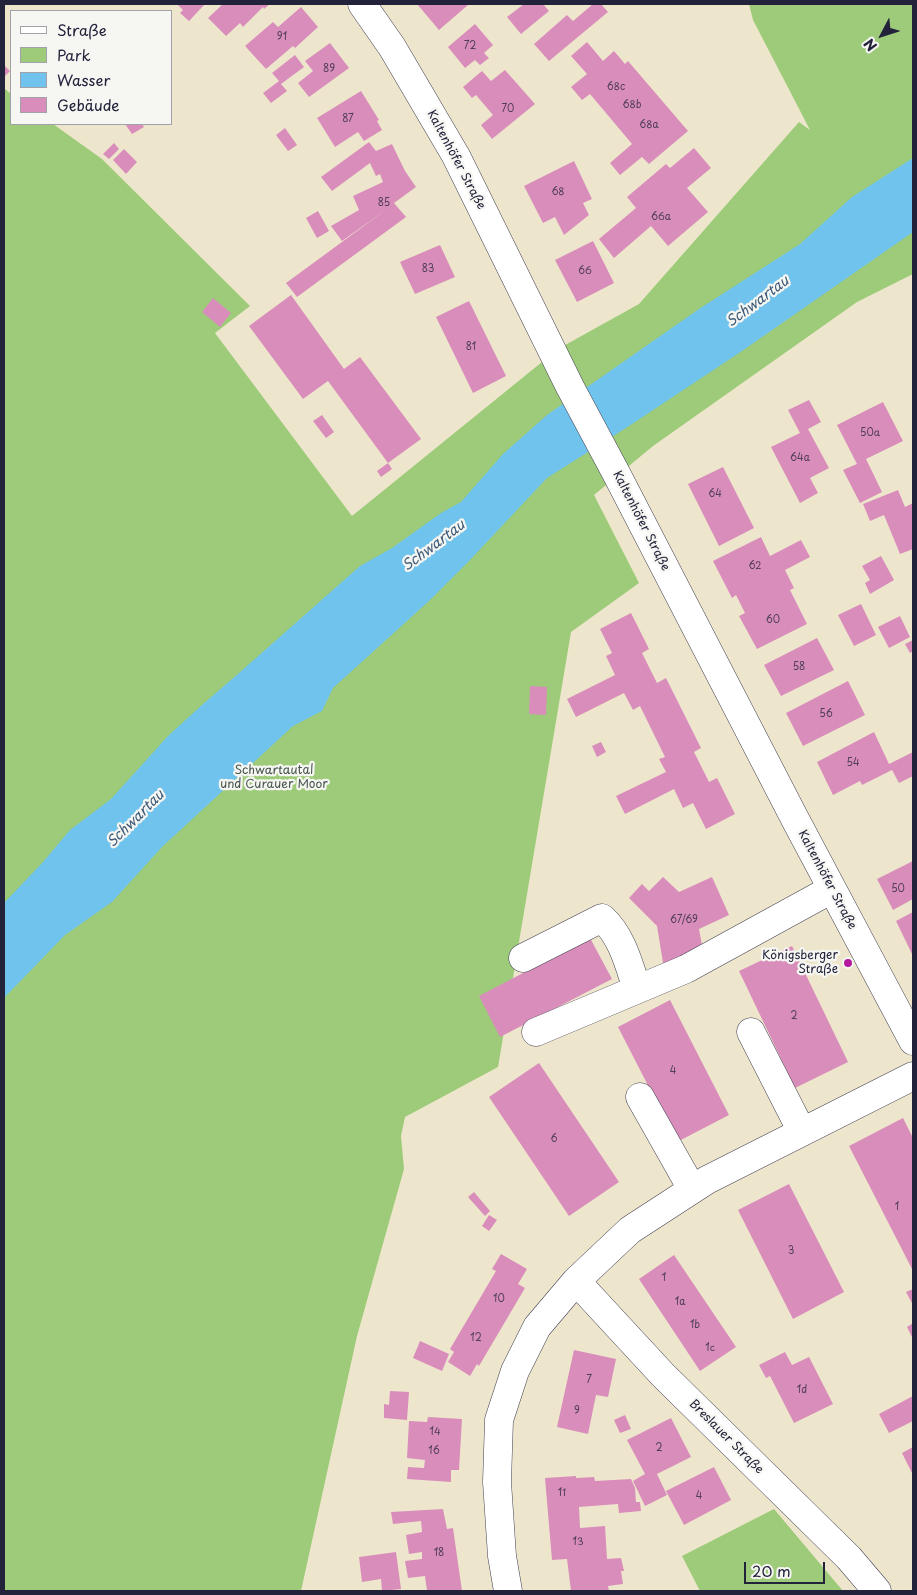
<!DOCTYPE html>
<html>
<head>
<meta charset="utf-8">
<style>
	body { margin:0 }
	#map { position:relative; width:917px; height:1595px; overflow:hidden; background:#eee6cc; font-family:"Playpen Sans",sans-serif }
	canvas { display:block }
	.frame { position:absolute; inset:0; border:5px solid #22223b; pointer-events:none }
	.legend { position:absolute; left:10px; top:10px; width:162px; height:115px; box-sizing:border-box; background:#f6f6f2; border:1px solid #a1a1a9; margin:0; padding:6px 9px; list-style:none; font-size:15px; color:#22223b }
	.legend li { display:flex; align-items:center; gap:10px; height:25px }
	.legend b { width:25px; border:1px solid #a1a1a9 }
	.north { position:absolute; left:857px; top:10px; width:50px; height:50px; -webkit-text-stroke:4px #f6f6f2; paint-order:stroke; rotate:230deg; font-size:14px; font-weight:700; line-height:20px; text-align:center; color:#22223b }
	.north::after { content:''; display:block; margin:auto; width:18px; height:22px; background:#22223b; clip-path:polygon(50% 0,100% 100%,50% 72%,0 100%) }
	.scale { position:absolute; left:744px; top:1562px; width:81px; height:22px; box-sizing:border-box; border:2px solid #22223b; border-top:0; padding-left:6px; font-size:15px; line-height:18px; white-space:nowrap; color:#22223b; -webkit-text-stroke:4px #f6f6f2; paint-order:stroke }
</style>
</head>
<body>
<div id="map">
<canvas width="917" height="1595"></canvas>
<div class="frame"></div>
<ul class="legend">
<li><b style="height:6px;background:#fff"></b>Straße</li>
<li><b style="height:14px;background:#9dcb79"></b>Park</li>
<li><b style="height:14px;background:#70c3ec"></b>Wasser</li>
<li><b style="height:14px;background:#d98dbb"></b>Gebäude</li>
</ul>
<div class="north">N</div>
<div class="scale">20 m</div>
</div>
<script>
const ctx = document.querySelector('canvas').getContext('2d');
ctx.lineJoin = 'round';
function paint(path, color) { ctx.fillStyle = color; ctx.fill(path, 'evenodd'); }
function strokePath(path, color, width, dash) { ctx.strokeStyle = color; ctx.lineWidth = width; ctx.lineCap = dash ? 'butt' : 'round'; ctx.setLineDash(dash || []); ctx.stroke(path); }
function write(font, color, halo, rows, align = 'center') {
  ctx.font = font + ' "Playpen Sans",sans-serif'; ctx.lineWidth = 4.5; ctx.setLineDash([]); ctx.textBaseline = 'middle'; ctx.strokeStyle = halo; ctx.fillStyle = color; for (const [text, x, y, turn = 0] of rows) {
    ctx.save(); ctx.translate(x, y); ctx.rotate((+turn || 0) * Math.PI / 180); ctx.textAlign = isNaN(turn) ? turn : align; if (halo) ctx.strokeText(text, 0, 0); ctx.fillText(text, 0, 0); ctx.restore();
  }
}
paint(new Path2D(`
	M749 4H913V274L857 302 653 446 594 495 639 583 571 632 498 1067 405 1117 401 1136 404 1169 357 1336 301 1591H4V88L11 94V124H53L102 159 250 306 215 333 352 516 558 349 639 304 799 122 810 130 753 20Z
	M774 1509 843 1591H700L682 1556Z`), '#9dcb79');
paint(new Path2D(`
	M913 158V232L742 351 629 426 547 478 470 560 429 601 333 688 322 711 293 726 162 847 112 902 65 935 4 998V903L43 862 70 830 111 799 168 736 202 705 239 673 360 566 392 548 441 513 461 502 503 454 547 415 699 309 800 244 852 197Z`), '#70c3ec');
paint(new Path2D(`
	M177 4H205L189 21 180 13 183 10Z
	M223 4H270L264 9 263 7 243 27 240 23 226 36 208 18Z
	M417 4H467L468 5 439 30Z
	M524 4H543L549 11 521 34 507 17Z
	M593 4H601L608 12 549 61 534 44 567 15 573 21Z
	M301 7 318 27 295 48 293 46 266 69 245 46 273 22 278 27Z
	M475 24 493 45 484 53 489 58 480 65 475 60 465 68 448 47Z
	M587 42 603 61 614 51 625 64 628 61 688 131 649 164 642 157 620 175 610 163 632 144 590 94 582 100 571 87 587 74 571 56Z
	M330 43 349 68 309 97 298 83 313 71 305 61Z
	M295 55 304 67 281 84 287 91 271 103 263 93 279 81 272 73Z
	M4 65 10 71 4 77Z
	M505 70 535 104 492 139 481 125 493 115 476 95 472 98 463 87 482 71 491 81Z
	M361 91 379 120 377 121 382 130 364 141 358 132 335 147 317 118Z
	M125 124H142L144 127 132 134Z
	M285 128 297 145 288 151 276 135Z
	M369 142 376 151 392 144 405 171 416 187 394 203 406 217 297 297 286 283 387 209 342 241 331 226 359 210 353 196 383 182 380 174 376 176 370 163 332 191 321 177Z
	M114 143 119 149 109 159 103 154Z
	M694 148 711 168 687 188 708 212 668 246 651 226 614 258 599 239 636 208 627 197 666 164 670 168Z
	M124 149 137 162 126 174 113 160Z
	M574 161 592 199 583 203 589 215 564 235 555 217 543 223 524 186Z
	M318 211 329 231 317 238 306 218Z
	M593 241 614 283 577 302 555 260Z
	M440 245 455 277 415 294 400 262Z
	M291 295 344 369 360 357 421 439 388 463 328 381 303 399 249 326Z
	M213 298 231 313 220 327 202 312Z
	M469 301 506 376 473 393 436 317Z
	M809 400 821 422 808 429 829 468 810 478 818 493 800 503 771 447 800 433 788 410Z
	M883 402 903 441 866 459 882 492 860 503 843 470 857 464 837 425Z
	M322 415 334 432 326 438 313 421Z
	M388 463 392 469 381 477 377 471Z
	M723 467 754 528 719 546 688 484Z
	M898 490 905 507 913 503V549L900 554 884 515 870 521 863 504Z
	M761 537 770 556 801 540 810 557 785 570 794 588 790 590 807 624 757 649 739 616 745 613 736 595 732 598 713 561Z
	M881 556 894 580 870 594 865 583 870 580 862 566Z
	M861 604 876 635 854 646 838 615Z
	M631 613 649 649 642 653 657 683 666 678 701 748 694 752 709 782 717 778 735 814 706 829 693 803 683 808 674 789 625 814 616 796 666 772 659 759 665 757 640 706 633 710 624 693 576 717 567 699 615 675 606 656 612 653 600 629Z
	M900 616 910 637 889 648 878 627Z
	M817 638 834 670 781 696 764 665Z
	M913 640V651L910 653 905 644Z
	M848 681 865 715 803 746 786 713Z
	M530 686 547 687 546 715 529 714Z
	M874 732 889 764 913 752V776L899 783 892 770 862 785 860 781 833 795 817 762Z
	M601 742 606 752 597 757 592 746Z
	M913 861V899L893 910 877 879Z
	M663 877 679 892 712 877 729 915 699 929 704 956 664 969 657 926 629 898 642 884 649 891Z
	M913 912V953L912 954 896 921Z
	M590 938 612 979 500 1037 479 996Z
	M792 946 848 1062 795 1088 739 971Z
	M670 1000 729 1115 677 1142 618 1027Z
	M539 1063 619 1182 569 1216 489 1097Z
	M903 1118 913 1138V1268L912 1269 849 1146Z
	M789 1184 844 1292 793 1319 738 1210Z
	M474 1192 490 1211 485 1216 468 1197Z
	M489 1215 497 1220 489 1231 482 1226Z
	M501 1254 527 1269 518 1284 525 1288 479 1366 477 1364 470 1376 448 1362 454 1352 450 1349 496 1271 492 1269Z
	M674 1255 736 1347 700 1371 639 1279Z
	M913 1289V1305L906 1292Z
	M913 1323V1339L907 1327Z
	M420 1341 449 1354 442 1371 413 1358Z
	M574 1350 616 1359 608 1397 596 1395 588 1434 557 1427Z
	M785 1352 792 1365 809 1357 833 1404 794 1423 770 1376 766 1378 759 1365Z
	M390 1391 409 1392 407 1420 384 1418V1404L389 1405Z
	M913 1396V1421L889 1433 879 1414Z
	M625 1415 631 1429 620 1433 614 1420Z
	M428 1417 462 1419 459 1470H451V1482L407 1479 408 1467 424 1468 425 1460 407 1458 409 1421 427 1422Z
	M671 1418 691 1457 657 1474 667 1495 645 1506 633 1481 645 1474 627 1440Z
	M913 1447V1475L902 1453Z
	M714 1467 731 1500 684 1525 666 1491Z
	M576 1476V1478L594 1477 595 1481 631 1479 635 1488 636 1502H640L641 1511 619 1513 618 1504 579 1507 580 1528 605 1526 607 1559 621 1558 624 1571H621L623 1584 608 1586 609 1591H571L567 1559 552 1560 545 1478Z
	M443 1509 447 1529 453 1528 462 1591H427L425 1576 408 1578 405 1561 422 1559V1552L409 1554 406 1535 422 1532 421 1521 393 1524 391 1512Z
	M396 1552 401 1589 382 1591 381 1579 362 1582 359 1557Z`), '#d98dbb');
const minor = new Path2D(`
	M362 4 392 47 456 156 570 387 616 473 795 819 913 1041
	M523 958 602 918C622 936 629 965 637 989
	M536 1032 686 969 832 889
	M751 1032 802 1132
	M640 1097 692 1189
	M576 1281 663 1375 849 1558 877 1591
	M508 1591 502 1556 497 1482 499 1420 515 1371 537 1327 576 1281 630 1230 707 1180 913 1076`);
strokePath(minor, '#413f51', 29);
strokePath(minor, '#fff', 28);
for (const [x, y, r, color] of [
	[848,963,5,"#b5179e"]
]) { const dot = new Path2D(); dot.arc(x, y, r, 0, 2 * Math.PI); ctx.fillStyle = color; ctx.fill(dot); strokePath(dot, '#f6f6f2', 2); }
write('10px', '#503d5b', null, [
	["91",282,37],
	["72",470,46],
	["89",329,69],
	["68c",616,87],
	["68b",632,105],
	["70",508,109],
	["87",348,119],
	["68a",649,125],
	["68",558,192],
	["85",384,203],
	["66a",661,217],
	["83",428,269],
	["66",585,271],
	["81",471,347],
	["50a",870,433],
	["64a",800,458],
	["64",715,494],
	["62",755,566],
	["60",773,620],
	["58",799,667],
	["56",826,714],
	["54",853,763],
	["50",898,889],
	["67/69",684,920],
	["2",794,1016],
	["4",673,1071],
	["6",554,1139],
	["1",897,1207],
	["3",791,1251],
	["1",664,1278],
	["10",499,1299],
	["1a",680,1302],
	["1b",695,1325],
	["12",476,1338],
	["1c",710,1348],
	["7",589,1380],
	["1d",802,1390],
	["9",577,1411],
	["14",435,1432],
	["2",659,1448],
	["16",434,1451],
	["11",562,1493],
	["4",699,1496],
	["13",578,1542],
	["18",439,1553]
]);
write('12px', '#22223b', '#f6f6f2', [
	["Kaltenhöfer Straße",456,160,62],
	["Kaltenhöfer Straße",641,521,63],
	["Kaltenhöfer Straße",827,880,62],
	["Breslauer Straße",726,1437,45]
]);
write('12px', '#47554e', '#f6f6f2', [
	["Schwartautal",274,771],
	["und Curauer Moor",274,785]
]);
write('12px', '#22223b', '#f6f6f2', [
	["Königsberger",838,956],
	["Straße",838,970]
], 'right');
write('italic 14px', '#3d5a79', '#f6f6f2', [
	["Schwartau",758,302,-37],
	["Schwartau",434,546,-37],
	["Schwartau",136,819,-45]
]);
</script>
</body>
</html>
